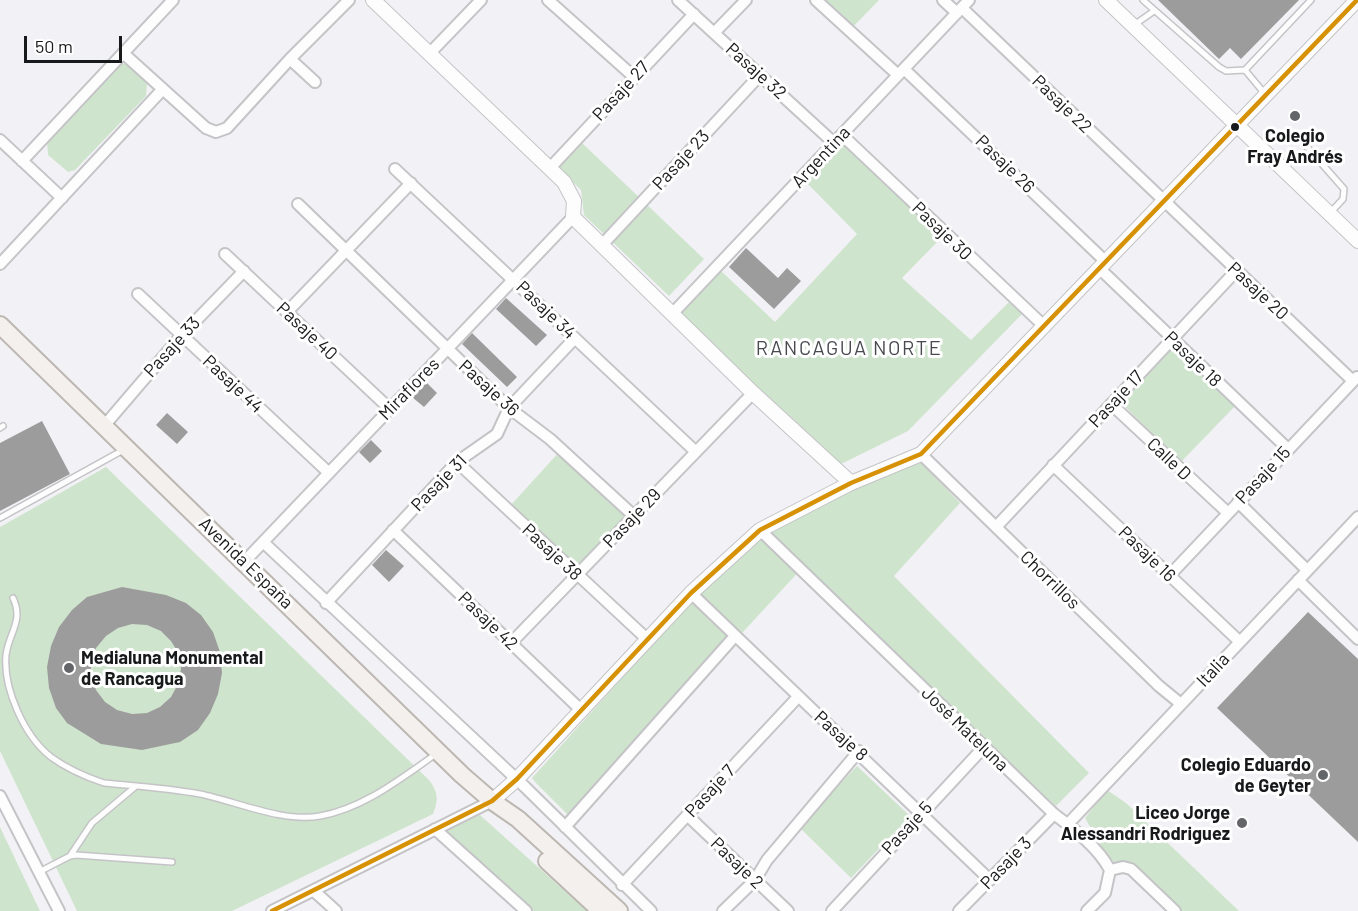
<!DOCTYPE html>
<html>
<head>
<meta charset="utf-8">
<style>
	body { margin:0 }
	#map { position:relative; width:1358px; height:911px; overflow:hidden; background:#f2f2f6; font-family:Barlow,sans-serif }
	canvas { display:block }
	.scale { position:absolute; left:24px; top:36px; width:98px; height:27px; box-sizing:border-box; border:3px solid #18191b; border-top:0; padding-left:8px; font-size:18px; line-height:21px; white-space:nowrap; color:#18191b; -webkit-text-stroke:4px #fff; paint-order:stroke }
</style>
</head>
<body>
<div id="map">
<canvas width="1358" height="911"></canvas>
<div class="scale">50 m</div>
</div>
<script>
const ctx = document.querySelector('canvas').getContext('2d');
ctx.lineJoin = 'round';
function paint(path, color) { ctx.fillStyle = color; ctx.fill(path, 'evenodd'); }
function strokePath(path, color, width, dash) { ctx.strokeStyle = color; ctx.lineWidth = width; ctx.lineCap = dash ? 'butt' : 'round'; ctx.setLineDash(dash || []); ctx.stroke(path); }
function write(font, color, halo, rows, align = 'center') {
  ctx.font = font + ' Barlow,sans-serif'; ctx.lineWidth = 6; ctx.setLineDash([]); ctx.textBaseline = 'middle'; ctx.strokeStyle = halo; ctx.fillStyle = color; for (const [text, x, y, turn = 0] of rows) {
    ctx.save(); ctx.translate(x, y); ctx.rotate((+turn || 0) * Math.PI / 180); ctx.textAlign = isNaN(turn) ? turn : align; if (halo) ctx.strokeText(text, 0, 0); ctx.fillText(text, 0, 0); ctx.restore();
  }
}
paint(new Path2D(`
	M816 0H879L849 31Z
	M121 64H126L147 83 146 96 75 170 68 172 48 155 47 141Z
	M581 142 704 259 669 296 584 215 581 190 557 167Z
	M842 142 941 238 902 278 971 340 1009 302 1022 314 908 431 839 465 680 313 720 270 775 322 857 234 805 181Z
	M1174 343 1237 404 1181 462 1118 400Z
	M561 450 630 514 576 570 510 506Z
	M919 459 960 503 894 576 1089 773 1056 806 804 566 571 818 536 783 532 778 701 590 761 535 852 485Z
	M106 467 428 779C438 791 439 799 433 814L232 911H77L0 751V527Z
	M857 766 910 816 851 878 799 827Z
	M1107 790 1126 803 1239 911H1171L1107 856 1085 818Z
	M480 815 587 911H520L435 834Z
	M0 827 40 911H0Z`), '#cfe4cd');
paint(new Path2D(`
	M1158 0H1299L1241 59 1230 48 1219 59Z
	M746 248 778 278 787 268 801 281 774 309 729 267Z
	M506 298 547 335 536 346 496 309Z
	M472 333 517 377 507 387 462 344Z
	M426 382 437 393 424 407 412 397Z
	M167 413 188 432 177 444 156 425Z
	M42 421 70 474 0 511V443Z
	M371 440 382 451 370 463 359 452Z
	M386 550 404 566 389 582 372 565Z
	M122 587 166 595 186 603 201 615 213 632 220 652 222 673 218 694 210 713 198 730 180 742 142 750 101 744 67 723 56 708 49 688 47 667 51 646 59 627 72 610 87 597ZM132 624 147 625 161 631 171 641 179 654 181 669 178 684 171 697 160 707 147 713 132 714 117 710 105 702 96 690 91 676V662L96 648 106 636 118 628Z
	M1308 612 1358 659V842L1217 708Z`), '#9d9c9d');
const service = new Path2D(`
	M1143 0 1219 67 1226 71 1245 70 1311 0
	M1134 25 1154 11
	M1245 70 1265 94
	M1307 147 1344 189 1343 199 1330 213
	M0 428 3 426
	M0 518 125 449
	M13 598C24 621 9 632 6 655 3 688 24 736 51 757 66 768 86 777 104 783 136 786 168 788 200 794 235 801 284 823 320 816 364 808 400 779 436 754
	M70 856 92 823 136 786
	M39 872 70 856 76 855 172 862`);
const minor = new Path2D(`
	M548 0 633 76
	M678 0 834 143
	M816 0 898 75
	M943 0 957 13
	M962 8 1353 381
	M714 33 746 0
	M123 53 206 128 216 132 227 128 290 59 349 0
	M430 53 481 0
	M290 59 315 82
	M904 69 1105 261
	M842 135 1044 326
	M0 140 62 198
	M22 161 173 0
	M550 168 694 14
	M395 169 696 452
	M298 204 509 408 550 439 634 516
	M602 245 760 75
	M225 254 390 409
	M0 264 162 90
	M1099 268 1288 449
	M138 294 329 473
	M287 312 411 183
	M673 313 969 0
	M1111 404 1228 513
	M104 426 181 336 244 271
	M921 454 1159 686 1181 704
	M457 462 648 640
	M1053 465 1240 642
	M1238 502 1307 570
	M996 527 1236 271
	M393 530 582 711
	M760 530 1054 814C1074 829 1098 847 1110 870
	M263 542 525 787 651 911
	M244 562 573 217
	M1169 576 1357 377
	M1298 580 1358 639
	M691 593 990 880
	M326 603 457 462 497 434 509 408 575 338
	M511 643 753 393
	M0 796 59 911
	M687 815 788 911
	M1068 824 1358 517
	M565 827 735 636
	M435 829 526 911
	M1110 870 1123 867 1131 869 1175 911
	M622 885 798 697
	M314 891 336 911
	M272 911 492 801
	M723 911 755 880 767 860 859 751
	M832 911 984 747
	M959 911 1054 814
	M1087 911 1105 893 1110 870`);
const tertiary = new Path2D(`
	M373 0 564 182 574 201 573 217 753 393 851 483
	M1106 0 1358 241
	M492 801 517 779 691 593 760 530 851 483 921 454 1357 0`);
const primary = new Path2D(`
	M0 325 462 775 492 801 518 819 619 911
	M547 861 601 911`);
strokePath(service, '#c4c4c7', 8);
strokePath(minor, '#c4c4c7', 14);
strokePath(tertiary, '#c4c4c7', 16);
strokePath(primary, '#bdb7b2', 20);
strokePath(service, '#fdfdfe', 5);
strokePath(minor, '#fdfdfe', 10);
strokePath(tertiary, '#fdfdfe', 14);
strokePath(primary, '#f4f0ed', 16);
strokePath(new Path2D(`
	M272 911 492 801 517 779 691 593 760 530 851 483 921 454 1357 0`), '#d69104', 4.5);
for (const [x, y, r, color] of [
	[1295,116,6,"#646568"],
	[1235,127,5,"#18191b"],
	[69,668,6,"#646568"],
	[1323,775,6,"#646568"],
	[1242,823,6,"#646568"]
]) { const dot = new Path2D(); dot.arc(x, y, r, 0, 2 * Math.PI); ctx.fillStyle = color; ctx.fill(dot); strokePath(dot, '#fff', 2); }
write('18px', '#18191b', '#fff', [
	["Pasaje 32",756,71,42],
	["Pasaje 27",621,91,-47],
	["Pasaje 22",1062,104,44],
	["Argentina",821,157,-47],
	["Pasaje 23",681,160,-47],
	["Pasaje 26",1005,164,44],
	["Pasaje 30",942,231,44],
	["Pasaje 20",1258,291,43],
	["Pasaje 34",546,310,44],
	["Pasaje 40",307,331,43],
	["Pasaje 33",172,347,-48],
	["Pasaje 18",1193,359,44],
	["Pasaje 44",233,384,43],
	["Pasaje 36",489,388,42],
	["Miraflores",409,389,-46],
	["Pasaje 17",1116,399,-47],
	["Calle D",1169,459,43],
	["Pasaje 15",1263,475,-47],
	["Pasaje 31",439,483,-46],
	["Pasaje 29",632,518,-46],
	["Pasaje 38",552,552,43],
	["Pasaje 16",1147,554,44],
	["Avenida España",246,563,44],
	["Chorrillos",1050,580,44],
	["Pasaje 42",488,621,44],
	["Italia",1213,670,-47],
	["José Mateluna",965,729,44],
	["Pasaje 8",841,736,42],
	["Pasaje 7",710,791,-47],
	["Pasaje 5",907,828,-47],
	["Pasaje 2",737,863,44],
	["Pasaje 3",1006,863,-46]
]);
write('bold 18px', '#18191b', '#fff', [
	["Colegio",1295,136,"center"],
	["Fray Andrés",1295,157,"center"],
	["Medialuna Monumental",81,658,"left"],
	["de Rancagua",81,679,"left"],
	["Colegio Eduardo",1311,765],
	["de Geyter",1311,786],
	["Liceo Jorge",1230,813],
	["Alessandri Rodriguez",1230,834]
], 'right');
ctx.letterSpacing = '1.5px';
write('20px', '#494a50', '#fff', [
	["RANCAGUA NORTE",849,348]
]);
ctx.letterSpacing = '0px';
</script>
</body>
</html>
